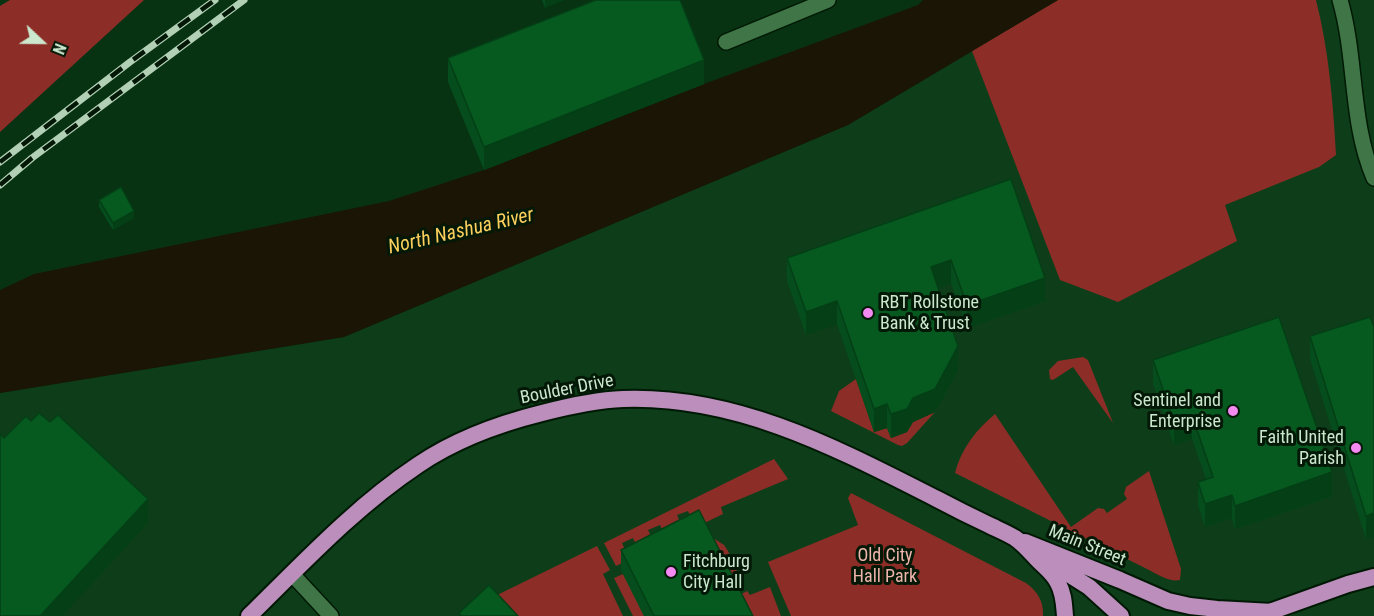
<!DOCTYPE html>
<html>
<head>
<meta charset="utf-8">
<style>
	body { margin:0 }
	#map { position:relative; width:1374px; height:616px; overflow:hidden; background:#083313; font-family:"Roboto Condensed",sans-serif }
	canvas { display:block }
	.north { position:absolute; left:12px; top:12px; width:60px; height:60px; -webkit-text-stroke:4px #031806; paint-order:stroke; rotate:112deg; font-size:16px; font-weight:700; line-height:24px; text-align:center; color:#cbe7cd }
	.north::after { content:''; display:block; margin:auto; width:21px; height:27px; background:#cbe7cd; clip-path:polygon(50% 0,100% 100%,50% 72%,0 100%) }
</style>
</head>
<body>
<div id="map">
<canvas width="1374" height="616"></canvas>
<div class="north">N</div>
</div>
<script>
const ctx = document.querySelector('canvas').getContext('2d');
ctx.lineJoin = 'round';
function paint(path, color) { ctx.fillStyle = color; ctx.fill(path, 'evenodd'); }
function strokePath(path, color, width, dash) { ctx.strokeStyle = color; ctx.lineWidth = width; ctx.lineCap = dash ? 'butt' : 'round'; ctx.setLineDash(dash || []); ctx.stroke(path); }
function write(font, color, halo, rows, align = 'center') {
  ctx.font = font + ' "Roboto Condensed",sans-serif'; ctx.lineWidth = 6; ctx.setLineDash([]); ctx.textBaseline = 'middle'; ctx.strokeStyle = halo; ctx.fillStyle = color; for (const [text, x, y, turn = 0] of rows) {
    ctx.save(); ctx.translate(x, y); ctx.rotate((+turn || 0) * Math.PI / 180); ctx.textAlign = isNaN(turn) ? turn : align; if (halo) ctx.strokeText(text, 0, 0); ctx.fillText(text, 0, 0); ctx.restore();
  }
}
paint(new Path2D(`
	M1058 0H1374V616H0V393L344 337 848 125Z`), '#0d3e19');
paint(new Path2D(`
	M10 0H144L0 132V6Z
	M1058 0H1316C1329 51 1333 103 1336 155L1319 167 1225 205 1237 241 1118 302 1060 280 972 51Z
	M1083 357 1088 360 1113 423 1073 367 1053 380 1050 379 1049 370 1058 361Z
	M856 379 874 432 887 428 891 438 913 422 935 412 907 443 902 446 898 445 831 411 839 391Z
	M995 414 1071 527 1098 508 1104 509 1107 513 1127 499 1124 494 1126 487 1149 471 1181 569 1180 580C1170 582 1160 576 1151 571L955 473C961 449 976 430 995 414Z
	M774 459 788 479 721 507 723 514 694 528 693 521 688 511 677 515 682 526 665 536 660 525 648 530 656 547 638 549 633 538 622 543 627 554 633 558 616 566 604 543Z
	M851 493 1026 583C1037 591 1044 601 1043 616H791L768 562 858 525 848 498Z
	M710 536 724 545 728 551 740 578 727 585Z
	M597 546 610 570 603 574 623 616H505L489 599Z
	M623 574 644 616H633L614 578Z
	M770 587 781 616H743L734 598 747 591 750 595Z`), '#8d2d27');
paint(new Path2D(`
	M923 0H1058L848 125 344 337 0 393V290L34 274 389 201 484 170 704 84 918 5Z`), '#1b1505');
const minor = new Path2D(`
	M726 42 828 0
	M292 574 331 616`);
const secondary = new Path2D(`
	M1340 0C1357 59 1350 122 1374 178`);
const trunk = new Path2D(`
	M1025 542 1120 580 1168 601 1190 606 1217 609 1273 612
	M1048 561 1089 587 1121 616
	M1264 614 1348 584 1374 577
	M249 616C303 563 355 507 418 465 456 439 498 424 542 413 569 406 596 400 623 399 738 395 838 449 937 499 954 508 972 517 989 525 997 529 1007 533 1015 538 1024 544 1032 554 1039 561 1046 568 1054 574 1058 583 1064 594 1064 605 1065 616`);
strokePath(minor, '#001904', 18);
strokePath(secondary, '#001904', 18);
strokePath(trunk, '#001904', 20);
strokePath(minor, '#3f7547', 15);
strokePath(secondary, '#3f7547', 15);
strokePath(trunk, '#bc8ebc', 16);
const rail = new Path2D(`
	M0 162 130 62 215 0
	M0 185 32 158 244 0`);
strokePath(rail, '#b2d0b5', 7);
strokePath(rail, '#031806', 4.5, [14]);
paint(new Path2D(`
	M542 0H564L545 8Z
	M448 58 704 84 484 170 448 82Z
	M1011 179 1045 301 967 328 951 283 938 288 958 370 935 412 913 422 907 432 891 438 887 428 874 432 837 324 806 335 787 281V258Z
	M99 200 134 218 113 230 99 207Z
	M1374 327V537L1366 539 1310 359V336Z
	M1153 360 1332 496 1235 529 1232 518 1205 527 1198 505V482L1206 479 1192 439 1174 445 1153 384Z
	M621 550 753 616H644L621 570Z`), '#054d1c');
paint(new Path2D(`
	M545 0H564L545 8Z
	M704 60V84L484 170V147Z
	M134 211V218L113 230V223Z
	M951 260V283L931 291V267Z
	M1045 278V301L967 328V305Z
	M837 301V324L806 335V312Z
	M958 346V370L935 412 913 422 907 432 891 438V414L913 398Z
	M887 404V428L874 432V409Z
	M1192 415V439L1174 445V422Z
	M1332 472V496L1235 529V506Z
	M1232 495V518L1205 527V504Z
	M148 499V523L62 616H40Z
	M1374 513V537L1366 539V516Z`), '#043f16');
const building = new Path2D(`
	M596 0H680L704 60 484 147 448 58Z
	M1011 179 1045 278 967 305 951 260 931 267 958 346 935 389 913 398 907 409 891 414 887 404 874 409 837 301 806 312 787 258Z
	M121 187 134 211 113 223 99 200Z
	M1279 317 1332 472 1235 506 1232 495 1205 504 1198 482 1213 477 1192 415 1174 422 1153 360Z
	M1370 317 1374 327V513L1366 516 1310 336Z
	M39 413 50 422 58 415 148 499 40 616H0V434L4 438 26 416 31 421Z
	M699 510 753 616H654L621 550Z
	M489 585 518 616H461L459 613Z`);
paint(building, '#065a20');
strokePath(building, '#043f16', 1.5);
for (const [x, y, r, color] of [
	[868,313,6,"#f38af2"],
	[1233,411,6,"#f38af2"],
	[1356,448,6,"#f38af2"],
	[671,572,6,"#f38af2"]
]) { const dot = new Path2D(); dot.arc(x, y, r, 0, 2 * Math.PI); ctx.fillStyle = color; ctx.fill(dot); strokePath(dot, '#031806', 2); }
write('18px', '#cbe7cd', '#031806', [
	["RBT Rollstone",880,303],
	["Bank & Trust",880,324],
	["Sentinel and",1221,401,"right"],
	["Enterprise",1221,422,"right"],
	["Faith United",1344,438,"right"],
	["Parish",1344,459,"right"],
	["Fitchburg",683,562],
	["City Hall",683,583]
], 'left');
write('18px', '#cbe7cd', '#031806', [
	["Boulder Drive",567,390,-11],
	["Main Street",1087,546,22]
]);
write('18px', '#efb4ac', '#031806', [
	["Old City",885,556],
	["Hall Park",885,577]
]);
write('italic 20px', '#fdd05e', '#031806', [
	["North Nashua River",461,232,-13]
]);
</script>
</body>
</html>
